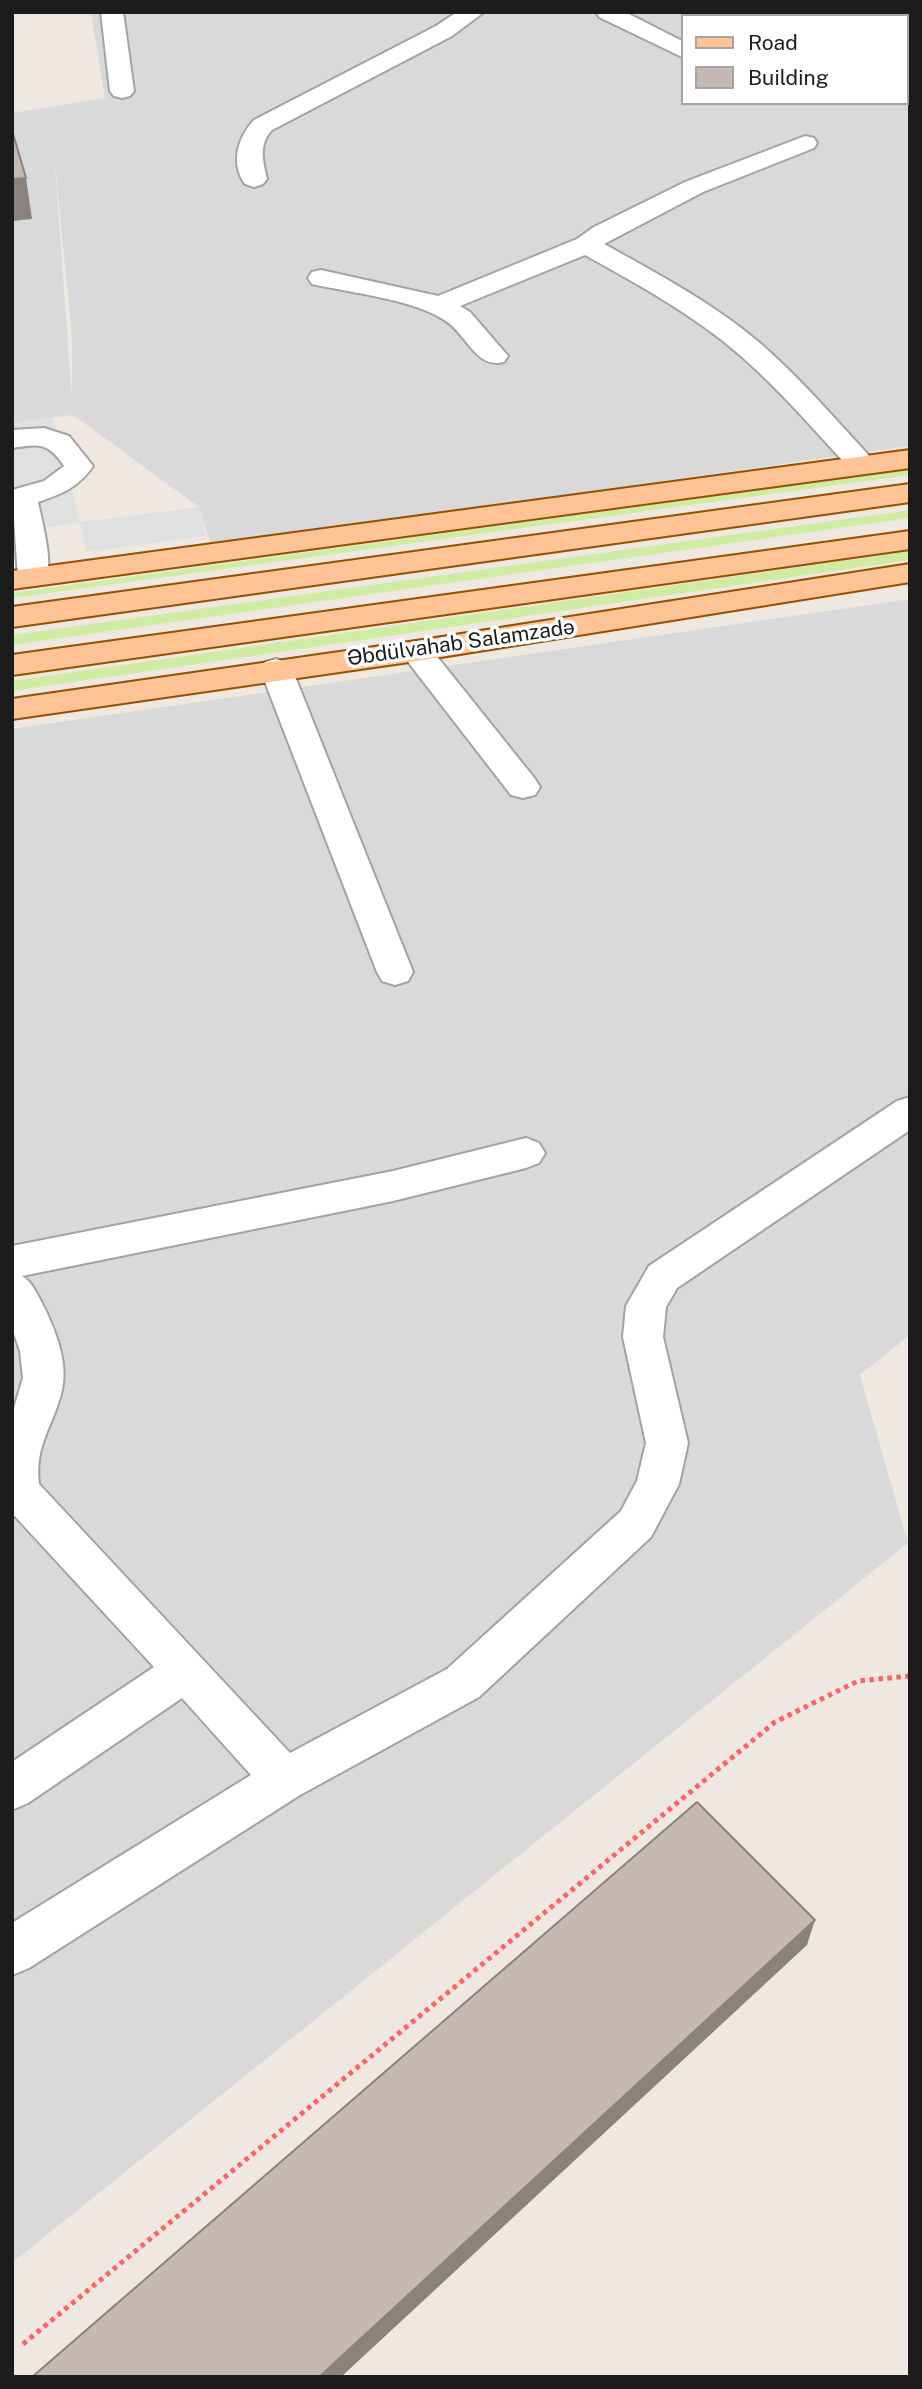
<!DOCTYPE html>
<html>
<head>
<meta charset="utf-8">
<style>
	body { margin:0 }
	#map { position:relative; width:922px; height:2389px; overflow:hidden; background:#eee8e1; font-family:"Public Sans",sans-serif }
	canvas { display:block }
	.frame { position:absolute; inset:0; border:14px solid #1c1c1c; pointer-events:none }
	.legend { position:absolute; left:681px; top:14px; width:228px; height:91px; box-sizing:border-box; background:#fff; border:2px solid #a4a4a4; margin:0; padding:9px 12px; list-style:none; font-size:21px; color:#1c1c1c }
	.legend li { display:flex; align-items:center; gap:14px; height:35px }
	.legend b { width:35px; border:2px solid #a4a4a4 }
</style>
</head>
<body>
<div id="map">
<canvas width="922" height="2389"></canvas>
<div class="frame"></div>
<ul class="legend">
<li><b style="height:9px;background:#ffc495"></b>Road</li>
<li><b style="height:19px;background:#c6b9b4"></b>Building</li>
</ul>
</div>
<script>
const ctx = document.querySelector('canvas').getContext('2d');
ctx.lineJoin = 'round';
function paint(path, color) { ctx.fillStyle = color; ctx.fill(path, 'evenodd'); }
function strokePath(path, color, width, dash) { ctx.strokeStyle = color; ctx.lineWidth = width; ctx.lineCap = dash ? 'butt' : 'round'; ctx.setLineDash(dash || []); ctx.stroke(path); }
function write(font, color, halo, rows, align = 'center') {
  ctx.font = font + ' "Public Sans",sans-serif'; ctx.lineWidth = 7; ctx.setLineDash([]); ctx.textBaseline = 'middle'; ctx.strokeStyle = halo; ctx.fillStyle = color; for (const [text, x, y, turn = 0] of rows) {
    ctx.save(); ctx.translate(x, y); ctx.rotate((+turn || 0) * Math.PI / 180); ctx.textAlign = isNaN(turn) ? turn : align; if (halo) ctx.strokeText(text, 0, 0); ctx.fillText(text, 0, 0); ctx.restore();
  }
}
paint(new Path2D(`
	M91 12H910V446L211 545 199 507 73 415 12 423V113L105 98ZM682 16H906V103H682ZM54 154 72 336V399Z
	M910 599V1335L860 1375 908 1543 12 2263V729Z`), '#dad9d9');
paint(new Path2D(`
	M910 469V475L12 598V593Z
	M910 510V518L12 645V635Z
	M910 551V560L12 691V681Z`), '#d0eca3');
paint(new Path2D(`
	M53 418 80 522 199 507 206 536 86 552 80 523 12 531V423Z`), '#e0e0e0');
const minor = new Path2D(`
	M101 12H123L134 91 130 96 122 98 114 96 110 91Z
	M457 12H484L452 36 272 130C258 145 263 161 267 179L263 184 254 187 245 184C230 163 238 137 254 120L436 26Z
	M596 12H625L682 41V57L599 17Z
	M805 136 814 138 817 143 814 148 703 192 604 244C658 274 713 303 761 344 801 379 836 420 872 459L876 465 872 471 862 474 852 471C816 432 781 391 741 356 694 315 639 285 585 255L460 306 470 312 508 356 504 362C476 369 467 335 446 321 414 299 351 293 312 284L308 278 312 272 321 270 438 296 577 239 594 227 685 182Z
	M44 428 69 436 93 466C79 487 62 494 38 502 42 522 55 567 44 584L33 586 22 584 18 577 12 490 44 481 64 466C48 442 39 444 12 448V430Z
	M416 641 427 644 535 779 540 787 535 795 523 798 511 795 405 658 400 651 405 644Z
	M276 659 287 662 292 669 413 972 408 981 395 985 382 981 377 972 260 669 265 662Z
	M910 1097V1130L677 1288 666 1307 663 1337 688 1443 679 1484 651 1537 479 1697 300 1795 29 1968 12 1975V1923L251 1775 182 1698 28 1803 12 1810V1762L154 1667 12 1513V1415L23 1378 20 1351 12 1328V1246L393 1171 526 1138 539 1143 545 1153 539 1163 526 1168 393 1201 22 1276C33 1282 40 1300 46 1311 57 1335 68 1364 62 1390 54 1425 34 1445 39 1484L290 1753 447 1669 621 1511 637 1481 646 1443 623 1337 626 1306 649 1266 897 1101Z`);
const major = new Path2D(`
	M910 450V468L12 589V571Z
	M910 484V502L12 627V607Z
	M910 531V549L12 675V655Z
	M910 564V582L416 661 12 719V699L416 641Z`);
strokePath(minor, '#a3a3a3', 4);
strokePath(major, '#945100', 4);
strokePath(new Path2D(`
	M23 2344 775 1722 858 1681 910 1676`), '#ff6164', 5, [4.5, 4.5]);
paint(minor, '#fff');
paint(major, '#ffc495');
paint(new Path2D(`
	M26 178 32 219 12 221V179Z
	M815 1920 807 1945 341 2377H319Z`), '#8b827e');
const building = new Path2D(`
	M12 130 26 178 12 179Z
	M697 1802 815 1920 319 2377H32Z`);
paint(building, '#c6b9b4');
strokePath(building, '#8b827e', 2);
write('21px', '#1c1c1c', '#fff', [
	["Əbdülvahab Salamzadə",461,643,-8]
]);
</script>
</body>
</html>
